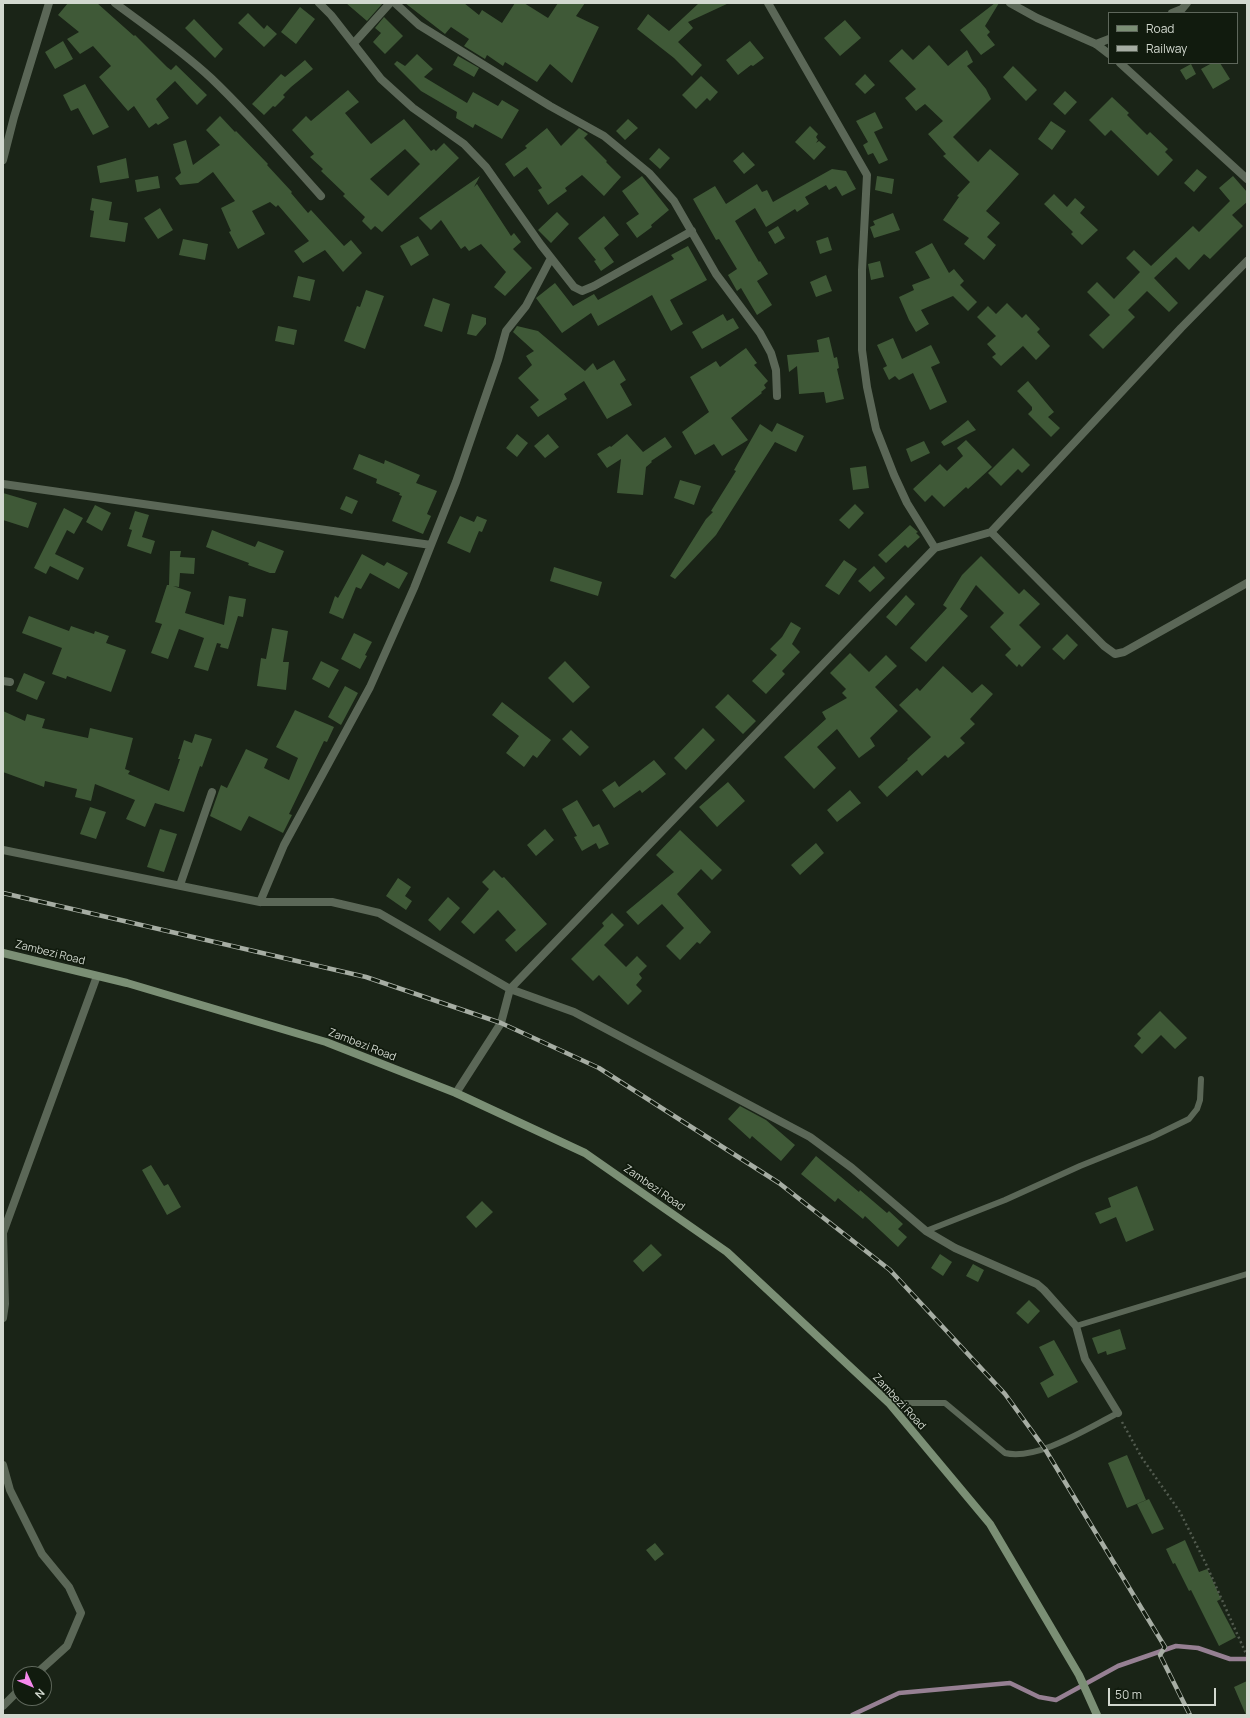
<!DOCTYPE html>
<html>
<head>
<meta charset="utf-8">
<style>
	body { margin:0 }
	#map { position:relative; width:1250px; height:1718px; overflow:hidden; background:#1a2417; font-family:Manrope,sans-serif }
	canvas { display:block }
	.frame { position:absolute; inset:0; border:4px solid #d2d8cf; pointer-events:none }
	.legend { position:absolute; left:1108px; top:12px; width:130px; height:52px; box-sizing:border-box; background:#111b0e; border:1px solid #5e675b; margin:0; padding:5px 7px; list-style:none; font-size:12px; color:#d2d8cf }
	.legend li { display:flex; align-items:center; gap:8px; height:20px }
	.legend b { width:20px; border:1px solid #5e675b }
	.north { position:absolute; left:12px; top:1666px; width:40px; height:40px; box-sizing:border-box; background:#111b0e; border:1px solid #5e675b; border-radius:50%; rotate:134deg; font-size:11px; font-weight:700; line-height:16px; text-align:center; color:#d2d8cf }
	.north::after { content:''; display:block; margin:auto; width:14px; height:18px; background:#f688ed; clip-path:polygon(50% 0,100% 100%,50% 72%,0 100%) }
	.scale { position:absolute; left:1108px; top:1688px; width:108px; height:18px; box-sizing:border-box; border:2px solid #d2d8cf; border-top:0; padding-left:5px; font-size:12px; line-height:14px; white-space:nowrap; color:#d2d8cf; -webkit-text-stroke:3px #111b0e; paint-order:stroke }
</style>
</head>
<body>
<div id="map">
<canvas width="1250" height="1718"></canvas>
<div class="frame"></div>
<ul class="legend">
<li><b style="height:5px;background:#7b8f75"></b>Road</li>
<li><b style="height:5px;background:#a6ada3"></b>Railway</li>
</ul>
<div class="north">N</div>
<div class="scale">50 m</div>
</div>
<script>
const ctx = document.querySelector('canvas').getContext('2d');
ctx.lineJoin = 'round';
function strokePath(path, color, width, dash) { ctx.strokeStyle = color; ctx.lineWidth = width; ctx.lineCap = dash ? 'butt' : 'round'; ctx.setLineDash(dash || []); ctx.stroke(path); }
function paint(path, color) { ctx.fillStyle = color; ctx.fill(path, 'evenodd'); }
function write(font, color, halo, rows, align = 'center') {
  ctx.font = font + ' Manrope,sans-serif'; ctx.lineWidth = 3.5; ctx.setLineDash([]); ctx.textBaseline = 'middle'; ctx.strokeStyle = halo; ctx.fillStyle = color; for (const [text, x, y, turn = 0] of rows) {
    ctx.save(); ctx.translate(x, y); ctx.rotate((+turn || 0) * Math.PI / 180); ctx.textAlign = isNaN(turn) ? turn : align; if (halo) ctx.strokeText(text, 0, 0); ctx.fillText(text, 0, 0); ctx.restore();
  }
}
strokePath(new Path2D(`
	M852 1715 899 1693 1010 1683 1039 1697 1056 1700 1118 1666 1176 1646 1198 1648 1230 1659H1247`), '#968093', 4.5);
paint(new Path2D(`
	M68 3H97L134 36 135 35 167 67 171 70 176 65 207 95 197 105 175 81 156 99 169 118 158 125 156 123 149 128 134 106 128 111 99 77 111 66 93 46 80 54 67 39 79 32 58 15Z
	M346 3H383L367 21Z
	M405 3H464L479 15 482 10 502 23 515 3H524L548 18 558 3H585L576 16 599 27 572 83 550 64 537 82 505 62 503 66 487 55 485 59 464 46 469 39 451 27 445 34Z
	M699 3H729L688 22 693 28 678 42 702 65 692 76 674 58 637 29 648 14 669 31Z
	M995 3H999L985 26 990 32 987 35 995 45 981 55 960 30Z
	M300 7 315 19 296 44 281 32Z
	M248 13 264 29 267 25 277 34 264 47 238 23Z
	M384 17 403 36 385 54 373 42 381 33 375 28Z
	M194 19 223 49 215 58 185 28Z
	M845 20 861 38 840 56 824 38Z
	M63 41 73 59 55 69 45 52Z
	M750 41 764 58 753 66 751 65 738 75 726 60Z
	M929 45 948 66 967 50 973 62 967 66 986 89 991 99 953 137 978 162 990 149 1019 174 986 211 1000 223 987 237 996 245 984 260 964 244 969 238 943 220 959 197 957 196 970 182 943 156 946 154 928 134 943 121 925 104 916 111 905 98 916 89 889 61 902 49 913 60Z
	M417 54 433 69 424 77 467 103 473 92 498 106 502 100 519 110 502 139 475 124 473 128 456 118 457 112 421 91 394 64 397 61 405 66Z
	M458 56 479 68 474 77 453 65Z
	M305 60 313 69 291 87 283 95 285 97 275 107 273 106 264 115 252 104 281 74 285 77Z
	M1212 63H1220L1230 79 1213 89 1201 69Z
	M1191 64 1196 74 1186 80 1180 70Z
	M1013 66 1037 90 1026 101 1003 77Z
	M865 74 875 85 865 94 855 84Z
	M701 76 718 92 710 101 707 98 696 109 682 95Z
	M85 84 109 127 93 135 78 108 71 111 63 95Z
	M348 90 359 102 345 113 371 144 404 119 431 151 434 149 436 151 444 143 459 158 382 232 375 226 371 230 362 221 365 217 343 196 345 194 321 171 323 169 310 157 314 154 292 130 306 116 311 121ZM405 149 420 164 388 196 387 195 370 179Z
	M1065 91 1077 102 1065 115 1053 104Z
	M1112 97 1129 113 1127 115 1147 135 1150 132 1168 149 1165 152 1173 160 1158 176 1111 130 1105 136 1089 120Z
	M875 112 883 128 874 132 888 160 879 164 873 153 868 155 863 145 868 142 856 121Z
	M220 116 235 132 236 131 268 164 267 165 292 192 291 193 308 213 311 210 344 246 351 240 362 253 343 272 325 250 303 263 294 251 309 241 278 205 276 207 270 202 252 211 265 234 238 249 229 232 231 231 221 208 235 201 213 172 198 183 180 185 175 178 181 173 173 144 186 140 193 165 220 145 206 130Z
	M628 119 638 128 625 140 616 131Z
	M1051 121 1066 131 1052 150 1038 139Z
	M810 126 818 134 816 137 818 140 816 143 819 141 826 147 814 160 795 142Z
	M547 128 561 146 579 128 588 134 584 138 607 161 606 162 621 177 604 196 582 175 565 188 567 191 548 205 538 190 542 188 527 167 514 177 505 164 527 148 525 146Z
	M659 148 670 158 660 169 649 159Z
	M743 152 755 165 744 174 733 161Z
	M126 158 129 178 100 183 97 166Z
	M832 169 846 171 856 189 842 196 836 186 829 190 826 185 805 197 809 204 797 212 795 209 766 227 755 208 735 221 759 262 760 261 768 274 757 281 772 305 757 315 741 288 737 291 728 275 737 269 719 239 716 240 693 199 715 186 726 204 757 184 762 192 767 190 773 202Z
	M1197 169 1207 177 1194 192 1184 183Z
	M158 176 160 188 137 192 135 180Z
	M480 176 474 187 477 184 511 236 514 233 521 242 513 249 532 268 505 296 494 287 506 272 481 244 469 251 465 246 461 249 441 220 431 230 419 218Z
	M642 176 669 210 651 225 652 227 637 238 626 223 639 214 622 191Z
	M877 176 894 179 892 194 875 190Z
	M1233 176 1247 192V202L1232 215 1243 226 1210 259 1204 254 1189 270 1176 257 1154 278 1178 303 1169 312 1147 291 1128 310 1135 317 1103 349 1089 335 1110 315 1087 292 1097 282 1114 299 1140 272 1126 258 1134 250 1151 266 1193 226 1199 232 1230 201 1219 188Z
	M1054 194 1067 207 1075 198 1085 207 1080 213 1098 230 1082 245 1071 234 1073 232 1044 204Z
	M92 198 112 202 109 220 128 223 125 242 90 237 94 211 90 210Z
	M160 208 173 230 158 239 144 218Z
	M557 212 569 224 551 243 538 230Z
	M893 213 900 230 874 238 870 227 875 225 873 221Z
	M604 216 619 235 604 248 614 262 601 271 594 261 596 260 578 238Z
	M778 226 785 238 775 244 768 232Z
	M418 236 429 255 411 266 400 246Z
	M828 237 832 250 820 254 816 241Z
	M183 239 208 244 205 260 179 255Z
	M932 243 949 273 954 269 964 281 960 285 977 302 968 311 953 296 921 310 929 324 916 332 909 320 899 297 914 290 912 285 930 278 915 252Z
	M688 246 707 280 670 300 683 324 671 331 652 295 598 326 591 313 562 333 536 298 555 283 573 306 594 294 598 300 674 259 671 255Z
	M880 261 884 277 871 280 868 264Z
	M826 275 832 291 816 297 810 282Z
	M298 276 315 280 310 301 293 297Z
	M366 290 384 296 365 349 344 341 357 306 360 307Z
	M433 298 450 304 442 332 424 326Z
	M1007 303 1022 318 1026 314 1040 329 1037 332 1050 346 1036 360 1023 346 1001 366 992 357 996 354 987 344 996 336 977 317 988 306 996 314Z
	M472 314 486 318V324L476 336 467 334Z
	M723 314 727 321 733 318 739 328 702 349 692 332Z
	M278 326 297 330 294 345 275 341Z
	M517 326 538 331 585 371 593 363 597 370 614 360 626 380 620 384 632 405 607 419 584 381 564 394 567 399 538 417 530 407 539 400 518 378 532 365 526 356 534 351 513 332Z
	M829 337 834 358 837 357 839 368 837 369 844 399 826 403 824 392 799 394 797 366 789 372 787 355 819 352 817 340Z
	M893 338 902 359 931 345 940 363 931 367 947 402 930 410 913 373 899 380 895 376 889 380 883 368 887 366 877 345Z
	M746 348 757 363 754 365 768 381 764 385 766 388 761 392 762 393 731 418 748 440 722 456 714 444 695 455 682 432 709 412 690 377 716 361 720 367Z
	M1028 381 1054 412 1048 417 1060 428 1051 437 1028 414 1032 410V407L1017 391Z
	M968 420 976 430 944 446 941 442Z
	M777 423 804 436 796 452 775 442 716 535 675 579 670 576 706 519 713 512 711 511 736 471 734 470 760 424 772 432Z
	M517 434 528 443 517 457 506 448Z
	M548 434 559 447 545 458 534 446Z
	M627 434 643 452 665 437 672 447 651 461 652 462 646 467 643 495 617 493 621 459 607 468 597 454 610 446 611 447Z
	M966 440 992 467 968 489 966 487 944 507 932 495 925 502 913 489 940 464 947 471 963 456 957 448Z
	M924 441 930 453 911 462 906 449Z
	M1013 448 1030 465 1022 473 1018 469 1001 486 988 473Z
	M359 454 384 464 385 460 420 475 416 483 437 491 427 514 431 516 423 534 392 521 402 496 399 495 400 493 376 483 377 479 353 469Z
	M866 466 869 488 853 490 850 468Z
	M680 480 701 486 694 505 674 498Z
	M3 493 37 503 28 528 3 520Z
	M346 496 358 501 352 514 340 509Z
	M855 504 864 513 849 529 839 520Z
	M95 505 111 513 102 531 86 522Z
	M64 508 83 518 74 534 67 530 55 554 84 568 78 580 50 566 46 574 34 568Z
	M135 511 149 515 142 537 155 541 151 554 127 546 132 530 129 529Z
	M460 516 474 522 477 516 487 520 482 532 479 531 470 553 447 543Z
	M910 525 918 532 916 533 920 537 908 548 905 545 886 563 878 555Z
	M212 530 255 547 258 541 284 551 275 573H270L248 565 249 563 206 547Z
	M170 551H181L180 557 195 558 194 574 180 573 179 587 173 586 191 592 185 613 224 625 229 596 246 599 243 617 238 616 228 649 220 647 221 644 217 643 208 671 194 667 204 638 179 629 168 659 151 653 162 624 155 622 167 585H169Z
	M362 554 384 566 387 562 408 573 399 589 370 573 361 589 356 587 343 619 329 613 335 596 338 598Z
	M981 556 1019 594 1024 589 1040 604 1019 625 1041 647 1022 667 1019 664 1017 667 1005 655 1011 649 990 627 1004 613 976 585 960 609 968 616 926 662 910 648 947 608 943 605 962 575Z
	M844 560 857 569 839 595 825 586Z
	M874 566 885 578 870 592 858 581Z
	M554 567 602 582 598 596 550 581Z
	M906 595 915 604 896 626 886 617Z
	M29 616 69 631 71 626 94 634 95 631 109 636 106 643 126 650 111 692 67 676 66 679 52 674 62 648 22 633Z
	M791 622 801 628 792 644 800 652 782 671 785 674 766 694 752 681 777 655 770 649 782 637Z
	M272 628 288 631 283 662H289L286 690 257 686 261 658 266 659Z
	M354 633 372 642 365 655 367 656 360 669 341 659Z
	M1067 634 1078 645 1064 660 1052 649Z
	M850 653 869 672 886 655 897 666 875 687 898 711 870 738 875 746 859 758 837 729 817 747 836 768 814 789 784 757 826 719 822 712 847 698 842 693 846 689 830 673Z
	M321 661 339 670 329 688 312 679Z
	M565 661 590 687 573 703 548 678Z
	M943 666 972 693 982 684 993 694 970 719 975 724 960 738 965 743 948 758 945 755 922 776 917 770 887 797 878 787 908 760 907 759 931 737 899 705 917 688 920 691Z
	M24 673 45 682 37 700 16 691Z
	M345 686 358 693 341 725 328 717Z
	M728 694 756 721 743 734 715 707Z
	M502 702 551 740 537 758 533 755 524 767 506 753 519 736 492 715Z
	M295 710 334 727 327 742 324 741 289 814 292 815 283 833 249 816 241 831 210 816 221 785 227 788 246 749 268 759 264 768 289 780 298 758 276 747Z
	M3 711 25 721 27 714 45 719 42 728 88 738 90 728 133 738 125 769 130 771 128 774 169 791 180 759H178L184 740 192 743 195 734 212 739 202 767 200 766 184 812 155 803 145 827 126 819 135 800 95 784 91 801 75 797 77 789 45 781 44 787 3 772Z
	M703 728 715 740 686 770 674 758Z
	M571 730 589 747 580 756 562 739Z
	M654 760 666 774 642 793 640 790 614 808 602 790 615 781 619 787Z
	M728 782 745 801 717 827 699 807Z
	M850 790 861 803 837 822 827 810Z
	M577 800 593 827 599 824 609 844 599 849 596 843 582 851 574 837 577 836 562 809Z
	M90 807 106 812 96 839 80 834Z
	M160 829 177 834 164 872 147 867Z
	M545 829 554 840 536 856 527 845Z
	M680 830 722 870 712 880 701 869 677 894 711 932 700 944 697 942 680 960 666 946 684 928 662 904 638 925 626 912 674 872 656 855Z
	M816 843 824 853 800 875 791 865Z
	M494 870 502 878 504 877 547 924 516 952 505 940 516 930 498 910 474 934 461 922 489 889 482 882Z
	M398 878 411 887 405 896 412 901 406 910 386 896Z
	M448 897 460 908 440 931 428 920Z
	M612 913 624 925 604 945 626 967 637 956 647 966 639 974 642 978 636 985 642 991 628 1005 599 975 593 981 571 959 604 926 602 923Z
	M1160 1011 1187 1038 1175 1049 1161 1035 1142 1054 1134 1046 1141 1038 1137 1034Z
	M740 1106 766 1120 795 1145 781 1161 752 1136 750 1139 728 1119Z
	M816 1156 859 1192 860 1190 887 1213 889 1211 903 1224 898 1229 907 1237 898 1247 865 1216 863 1219 838 1198 835 1202 801 1174Z
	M151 1165 164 1186 168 1184 181 1207 167 1215 142 1170Z
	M1137 1186 1154 1230 1126 1242 1116 1217 1100 1224 1095 1213 1111 1207 1108 1198Z
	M482 1201 493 1212 476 1228 466 1217Z
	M651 1244 662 1255 643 1272 633 1261Z
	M940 1254 952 1262 943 1276 931 1268Z
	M973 1264 984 1270 978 1282 966 1276Z
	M1029 1300 1040 1311 1028 1324 1016 1313Z
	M1120 1329 1126 1349 1107 1355 1106 1351 1098 1354 1092 1338Z
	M1054 1340 1078 1382 1048 1398 1040 1383 1054 1375 1039 1347Z
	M1127 1455 1146 1500 1127 1508 1108 1463Z
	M1149 1499 1164 1529 1152 1534 1137 1504Z
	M1185 1540 1199 1572 1207 1569 1212 1579 1221 1599 1217 1601 1236 1637 1219 1646 1191 1590 1189 1591 1175 1563 1173 1564 1166 1549Z
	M655 1543 664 1554 655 1561 646 1550Z
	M1247 1681V1715H1246L1234 1687Z`), '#3f5937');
strokePath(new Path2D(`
	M1122 1422 1142 1458 1180 1512 1206 1564 1247 1656`), '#525b4f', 2.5, [2, 3]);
strokePath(new Path2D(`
	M926 1231 1005 1200 1080 1166 1152 1137 1189 1119 1197 1109 1200 1100 1201 1079
	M1076 1326 1247 1274
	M889 1403H945L1005 1453C1037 1461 1088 1428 1118 1413`), '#5b6757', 6);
strokePath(new Path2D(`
	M115 3C147 27 181 50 211 78 250 115 285 156 321 196
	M319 3 331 15 381 79 413 108 464 144 486 167 541 245 574 287 582 291 594 286 692 231
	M395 3 419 25 550 106 604 136 649 173 674 201 716 274 760 333 771 353 776 370 777 396
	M768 3 867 175 862 270V350L867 387 876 429 894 475 907 503 935 548
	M1010 3 1037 18 1096 44 1109 54
	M1172 13 1182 9 1187 3
	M354 43 390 3
	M1096 44 1109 39
	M1120 63 1247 179
	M3 160 14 117 49 3
	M3 484 431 545 414 588 370 687 284 845 260 902
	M991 532 1104 646 1115 654 1124 652 1247 583
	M431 545 456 482 498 360 506 331 526 306 551 258
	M3 681 10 682
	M3 850 260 902H332L379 913 510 989 574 1012 810 1137 852 1168 926 1231 955 1248 1037 1284 1044 1290 1076 1326 1085 1359 1118 1413
	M180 885 212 792
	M456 1093 501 1023 510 989 935 548 991 532 1181 328 1247 261
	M3 1318 5 1304 3 1233 97 976
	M3 1465 10 1490 42 1554 69 1587 81 1613 67 1646 36 1674
	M3 1706 20 1689`), '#5b6757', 8);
strokePath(new Path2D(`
	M3 953 127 983 326 1042 456 1093 585 1153 727 1252 889 1403 990 1524 1079 1675 1097 1715`), '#7b8f75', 8);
const rail = new Path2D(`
	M3 893 366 977 501 1023 599 1068 779 1183 890 1270 1005 1394 1045 1449 1165 1647 1160 1655 1190 1715`);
strokePath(rail, '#a6ada3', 4.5);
strokePath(rail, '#111b0e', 3, [9]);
write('11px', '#d2d8cf', '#111b0e', [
	["Zambezi Road",50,953,14],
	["Zambezi Road",362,1045,21],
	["Zambezi Road",654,1188,35],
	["Zambezi Road",899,1402,47]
]);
</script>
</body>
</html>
